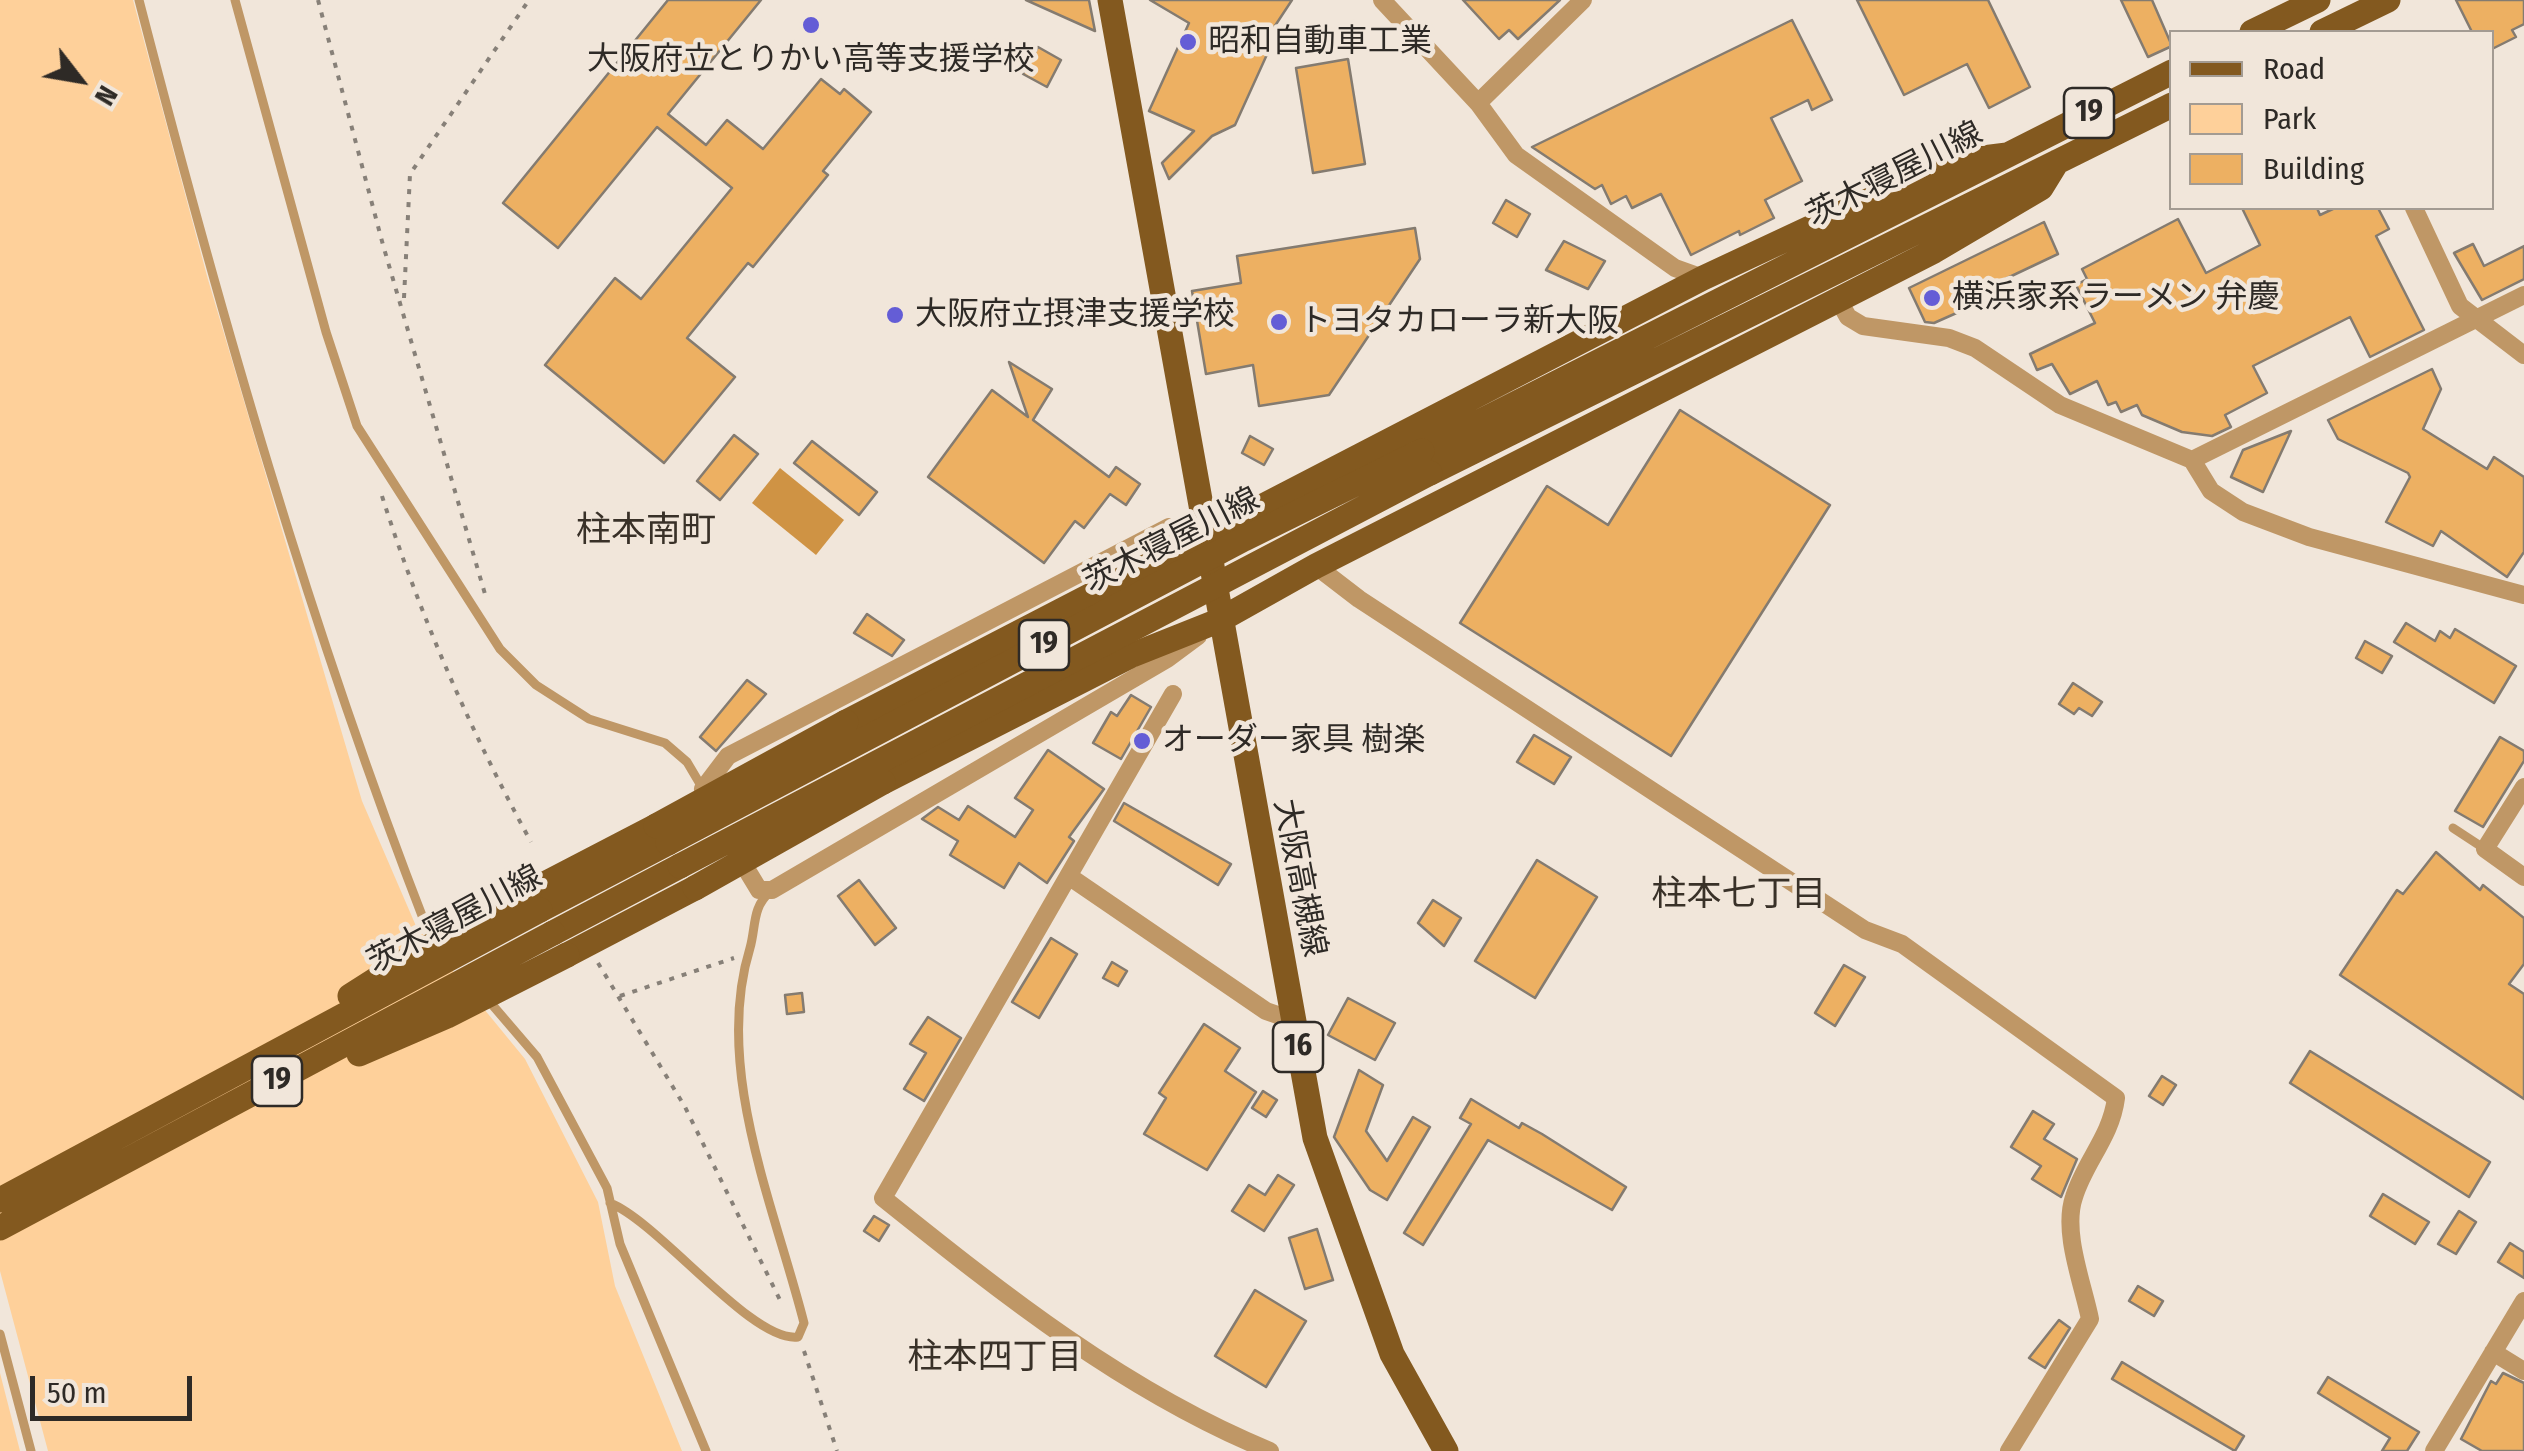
<!DOCTYPE html>
<html>
<head>
<meta charset="utf-8">
<style>
	body { margin:0 }
	#map { position:relative; width:2524px; height:1451px; overflow:hidden; background:#f1e6da; font-family:"Fira Sans Condensed",sans-serif }
	canvas { display:block }
	.legend { position:absolute; left:2169px; top:30px; width:325px; height:180px; box-sizing:border-box; background:#f1e6da; border:2px solid #a39b92; margin:0; padding:12px 18px; list-style:none; font-size:30px; color:#2e2a26 }
	.legend li { display:flex; align-items:center; gap:20px; height:50px }
	.legend b { width:50px; border:2px solid #a39b92 }
	.north { position:absolute; left:30px; top:30px; width:100px; height:100px; -webkit-text-stroke:8px #f1e6da; paint-order:stroke; rotate:121deg; font-size:28px; font-weight:700; line-height:40px; text-align:center; color:#2e2a26 }
	.north::after { content:''; display:block; margin:auto; width:35px; height:45px; background:#2e2a26; clip-path:polygon(50% 0,100% 100%,50% 72%,0 100%) }
	.scale { position:absolute; left:30px; top:1376px; width:162px; height:45px; box-sizing:border-box; border:5px solid #2e2a26; border-top:0; padding-left:12px; font-size:30px; line-height:35px; white-space:nowrap; color:#2e2a26; -webkit-text-stroke:8px #f1e6da; paint-order:stroke }
</style>
</head>
<body>
<div id="map">
<canvas width="2524" height="1451"></canvas>
<ul class="legend">
<li><b style="height:12px;background:#83591f"></b>Road</li>
<li><b style="height:28px;background:#fed09a"></b>Park</li>
<li><b style="height:28px;background:#edb062"></b>Building</li>
</ul>
<div class="north">N</div>
<div class="scale">50 m</div>
</div>
<script>
const ctx = document.querySelector('canvas').getContext('2d');
ctx.lineJoin = 'round';
function paint(path, color) { ctx.fillStyle = color; ctx.fill(path, 'evenodd'); }
function strokePath(path, color, width, dash) { ctx.strokeStyle = color; ctx.lineWidth = width; ctx.lineCap = dash ? 'butt' : 'round'; ctx.setLineDash(dash || []); ctx.stroke(path); }
function write(font, color, halo, rows, align = 'center') {
  ctx.font = font + ' "Fira Sans Condensed","Noto Sans JP",sans-serif'; ctx.lineWidth = 9; ctx.setLineDash([]); ctx.textBaseline = 'middle'; ctx.strokeStyle = halo; ctx.fillStyle = color; for (const [text, x, y, turn = 0] of rows) {
    ctx.save(); ctx.translate(x, y); ctx.rotate((+turn || 0) * Math.PI / 180); ctx.textAlign = isNaN(turn) ? turn : align; if (halo) ctx.strokeText(text, 0, 0); ctx.fillText(text, 0, 0); ctx.restore();
  }
}
paint(new Path2D(`
	M0 0H133L207 276 362 801 416 926 525 1059 598 1202 615 1286 682 1451H48L0 1271Z
	M0 1373 20 1451H0Z`), '#fed09a');
paint(new Path2D(`
	M780 468 844 520 816 555 752 503Z`), '#cf9344');
const building = new Path2D(`
	M668 0H761L668 114 706 145 727 120 763 149 821 79 840 94 844 89 871 112 823 171 828 175 753 267 748 263 687 338 735 377 664 463 545 365 615 278 641 299 732 188 657 127 558 248 503 203Z
	M1026 0H1089L1095 31Z
	M1150 0H1292L1261 47 1269 50 1235 125 1212 136 1169 179 1162 163 1194 131 1149 111 1189 23Z
	M1463 0H1560L1518 39 1509 30 1499 39Z
	M1857 0H1988L2030 87 1989 108 1967 64 1904 95Z
	M2121 0H2152L2172 46 2148 57Z
	M2456 0H2524V24L2512 30 2516 37 2492 49V32H2472Z
	M1792 20 1832 100 1812 110 1808 100 1771 118 1802 181 1765 200 1774 218 1740 235 1739 231 1691 255 1661 194 1632 208 1626 196 1611 204 1602 185 1595 189 1532 147Z
	M1038 47 1061 60 1047 87 1023 74Z
	M1348 59 1365 164 1313 173 1296 68Z
	M1506 200 1530 214 1517 237 1493 223Z
	M2242 208H2317L2320 215 2335 208H2378L2389 229 2376 236 2424 330 2370 357 2350 317 2253 366 2267 393 2225 415 2231 427 2212 436 2182 432 2142 415 2137 405 2121 412 2116 402 2108 405 2097 381 2070 394 2052 364 2037 370 2030 354 2095 323 2076 285 2087 279 2082 269 2178 219 2206 273 2260 245Z
	M2044 222 2058 254 1965 298 1970 307 1934 323 1925 322 1909 288Z
	M1415 228 1420 259 1329 395 1259 406 1253 365 1206 374 1192 291 1241 283 1237 256Z
	M1564 241 1605 261 1588 289 1546 270Z
	M2473 244 2484 266 2524 246V279L2482 300 2454 253Z
	M1009 362 1052 389 1033 420 1109 477 1116 467 1140 484 1126 505 1110 494 1084 528 1075 521 1044 563 928 477 992 390 1028 417Z
	M2432 369 2441 389 2423 429 2487 469 2494 457 2524 477V552L2507 577 2441 531 2433 546 2386 522 2410 477 2408 473 2338 439 2328 420Z
	M1680 410 1830 505 1671 756 1460 623 1547 486 1608 525Z
	M2291 431 2263 492 2231 477 2243 450Z
	M734 435 758 454 720 500 697 481Z
	M1250 436 1273 449 1264 465 1242 453Z
	M812 441 877 492 859 515 794 463Z
	M867 614 904 640 892 656 854 633Z
	M2406 623 2435 641 2440 631 2450 638 2455 629 2516 666 2494 703 2394 642Z
	M2365 641 2392 656 2382 673 2356 658Z
	M747 680 766 694 716 751 700 737Z
	M2073 683 2102 702 2092 716 2079 708 2074 714 2059 704Z
	M1131 695 1151 707 1121 759 1093 743 1111 712 1117 716Z
	M1534 735 1571 757 1554 784 1517 762Z
	M2500 737 2524 751V761L2483 827 2455 811Z
	M1048 750 1104 789 1069 837 1074 841 1047 883 1019 863 1004 888 950 855 958 841 922 819 938 807 959 820 968 806 1015 837 1033 810 1015 798Z
	M1124 803 1231 864 1218 885 1114 821Z
	M2436 852 2480 890 2483 885 2524 918V964L2509 984 2524 994V1099L2340 975 2397 890 2403 894Z
	M1537 860 1597 897 1535 998 1475 961Z
	M859 880 896 928 875 945 838 896Z
	M1433 900 1461 918 1444 946 1418 923Z
	M1051 938 1077 954 1039 1018 1012 1002Z
	M1112 962 1127 971 1118 986 1103 978Z
	M1844 965 1865 977 1835 1026 1815 1013Z
	M802 993 804 1012 787 1014 785 995Z
	M1348 998 1395 1023 1375 1060 1328 1035Z
	M928 1017 961 1038 924 1101 904 1089 926 1053 910 1044Z
	M1204 1024 1240 1048 1225 1071 1256 1092 1207 1170 1144 1134 1166 1098 1159 1093Z
	M2310 1051 2490 1162 2469 1197 2290 1083Z
	M1359 1070 1383 1085 1366 1131 1387 1161 1413 1117 1430 1127 1387 1200 1370 1190 1334 1137Z
	M2162 1076 2176 1085 2163 1105 2149 1096Z
	M1263 1091 1277 1100 1266 1117 1252 1108Z
	M1471 1099 1519 1128 1522 1123 1542 1134 1626 1187 1612 1210 1488 1140 1423 1245 1404 1233 1471 1124 1460 1118Z
	M2033 1111 2054 1124 2044 1139 2077 1159 2061 1197 2032 1179 2041 1166 2011 1147Z
	M1278 1175 1294 1185 1264 1231 1232 1211 1249 1185 1265 1195Z
	M2383 1194 2429 1222 2415 1244 2370 1216Z
	M2459 1211 2476 1222 2456 1254 2438 1244Z
	M874 1216 889 1225 879 1241 864 1231Z
	M1317 1229 1333 1280 1305 1289 1289 1238Z
	M2510 1243 2524 1252V1278L2498 1262Z
	M2138 1286 2163 1301 2154 1316 2129 1301Z
	M1255 1290 1306 1321 1266 1387 1215 1356Z
	M2059 1320 2070 1328 2045 1368 2029 1358Z
	M2122 1362 2244 1436 2235 1451 2112 1379Z
	M2503 1373 2524 1383V1451H2482L2461 1439 2491 1381 2496 1384Z
	M2328 1377 2419 1432 2407 1451H2382L2390 1438 2318 1393Z`);
paint(building, '#edb062');
strokePath(building, '#847b70', 2.5);
strokePath(new Path2D(`
	M318 0 383 245 485 594
	M404 298 410 174 529 0
	M382 496C420 616 471 732 531 842
	M598 963 685 1107 781 1302
	M620 996 734 958
	M804 1351 837 1451`), '#878078', 4, [5, 8]);
strokePath(new Path2D(`
	M139 0C220 313 309 625 426 926L437 939
	M235 0 326 332 357 426 500 649 536 685 589 719 665 743 687 762 703 789
	M2453 828 2485 849
	M489 1001 537 1057 607 1188 620 1244 706 1451
	M610 1203C660 1223 752 1343 798 1337L804 1323C774 1205 713 1068 750 948 756 927 752 907 770 892
	M0 1334 31 1451`), '#bf9766', 9);
strokePath(new Path2D(`
	M1382 0 1478 103 1516 155 1675 268 1703 278
	M1478 103 1583 0
	M2414 208 2460 306 2524 355
	M1839 301 1848 317 1863 326 1949 338 1975 348 2060 405 2192 460 2211 491 2243 512 2309 537 2524 595
	M2192 460 2524 295
	M1316 566 1359 599 1865 930 1902 944 2116 1098C2111 1137 2085 1161 2074 1197 2062 1232 2083 1284 2090 1319L2009 1451
	M1173 694 883 1198C1004 1295 1126 1392 1270 1451
	M2524 787 2485 849 2524 877
	M710 802 703 789 728 756 1169 527 1206 533
	M736 852 759 890H772L1167 659 1198 636
	M1070 877 1266 1011 1292 1020
	M2493 1352 2524 1371
	M2434 1451 2524 1301`), '#bf9766', 18);
strokePath(new Path2D(`
	M1110 0 1315 1138 1392 1354 1446 1451
	M2252 32 2318 0
	M2322 32 2388 0
	M1422 451 2172 72
	M1430 473 2172 105
	M846 722 1703 278 1951 162 2007 155
	M883 782 1130 656 1218 621 1316 566 1934 251 2041 188 2057 162
	M529 892 656 826
	M540 910 668 843
	M553 933 680 866
	M567 955 695 888`), '#83591f', 25);
strokePath(new Path2D(`
	M656 826 846 722
	M668 843 1244 539 1422 451
	M680 866 1430 473
	M695 888 883 782
	M350 996 416 954 529 892
	M359 1054 447 1016 567 955
	M0 1200 540 910
	M0 1228 553 933`), '#83591f', 25);
for (const [x, y, r, color] of [
	[811,25,10,"#645dd6"],
	[1188,42,10,"#645dd6"],
	[1932,298,10,"#645dd6"],
	[895,315,10,"#645dd6"],
	[1279,322,10,"#645dd6"],
	[1142,741,10,"#645dd6"]
]) { const dot = new Path2D(); dot.arc(x, y, r, 0, 2 * Math.PI); ctx.fillStyle = color; ctx.fill(dot); strokePath(dot, '#f1e6da', 4); }
for (const [x, y, w] of [
	[2089,113,50],
	[1044,645,50],
	[1298,1047,50],
	[277,1081,50]
]) { const box = new Path2D(); box.roundRect(x - w / 2, y - 25, w, 50, 8); ctx.fillStyle = '#f1e6da'; ctx.fill(box); strokePath(box, '#2e2a26', 2.5); }
write('bold 30px', '#2e2a26', null, [
	["19",2089,113],
	["19",1044,645],
	["16",1298,1047],
	["19",277,1081]
]);
write('32px', '#2e2a26', '#f1e6da', [
	["昭和自動車工業",1208,42],
	["大阪府立とりかい高等支援学校",811,60,"center"],
	["横浜家系ラーメン 弁慶",1952,298],
	["大阪府立摂津支援学校",915,315],
	["トヨタカローラ新大阪",1299,322],
	["オーダー家具 樹楽",1162,741]
], 'left');
write('32px', '#2e2a26', '#f1e6da', [
	["茨木寝屋川線",1895,175,-27],
	["茨木寝屋川線",1172,541,-27],
	["大阪高槻線",1299,878,79],
	["茨木寝屋川線",455,920,-28]
]);
write('35px', '#393128', '#f1e6da', [
	["柱本南町",646,531],
	["柱本七丁目",1739,895],
	["柱本四丁目",995,1358]
]);
</script>
</body>
</html>
